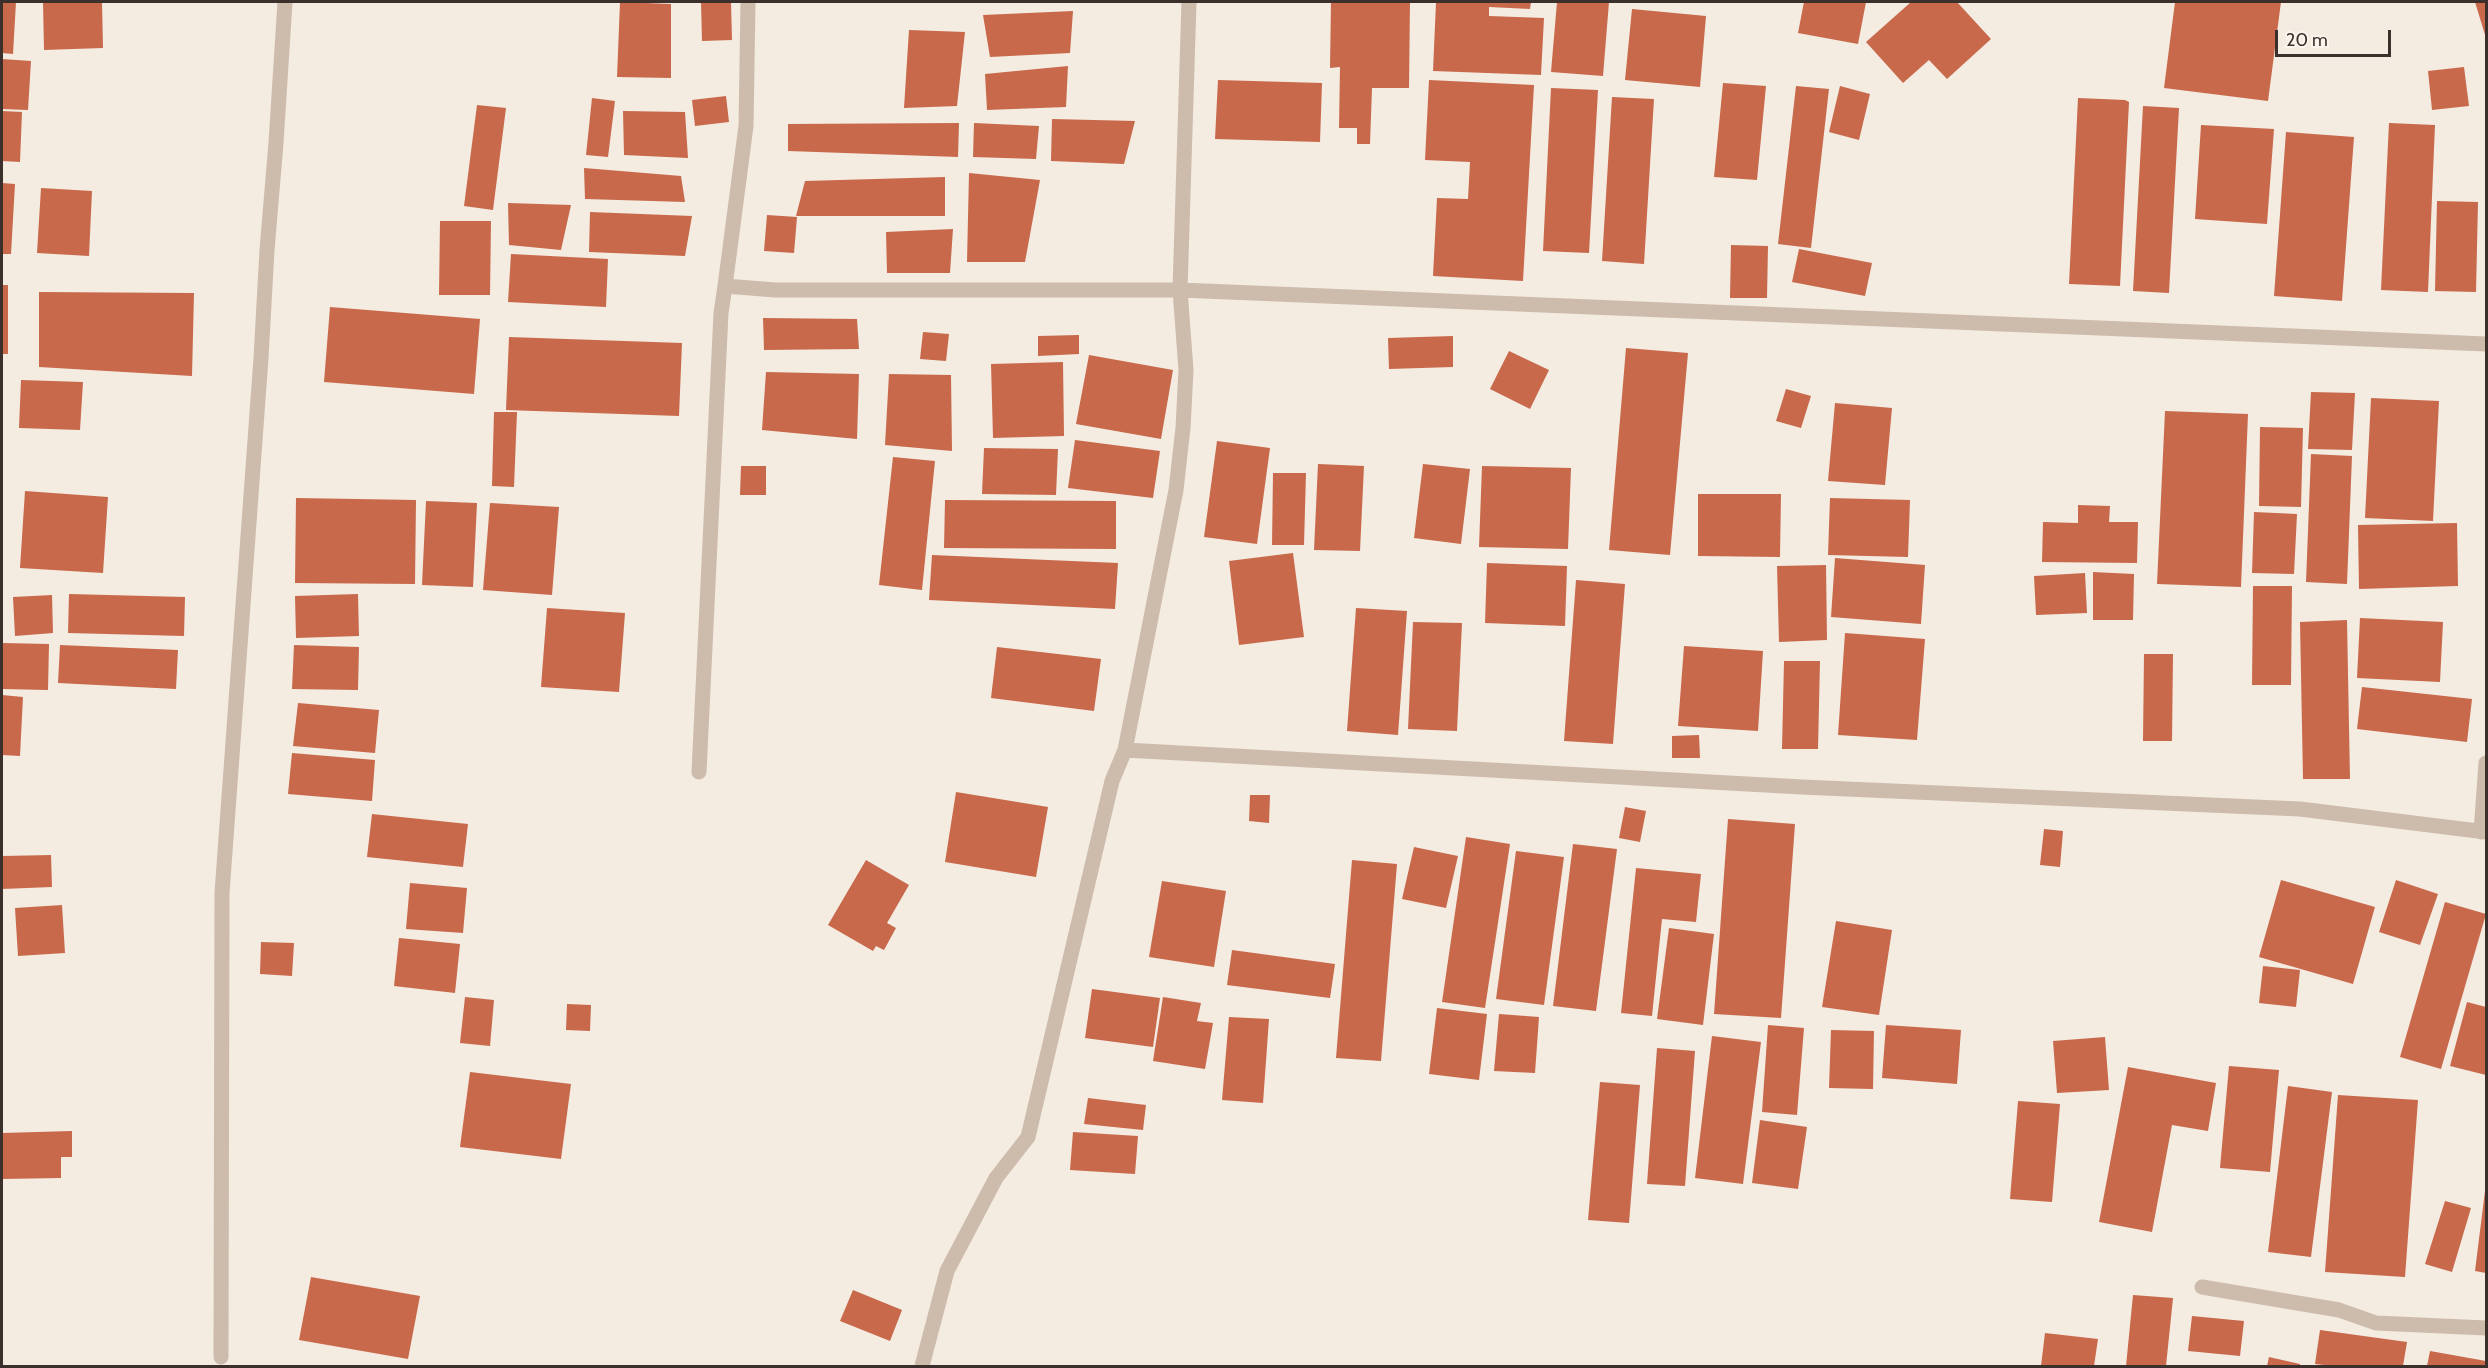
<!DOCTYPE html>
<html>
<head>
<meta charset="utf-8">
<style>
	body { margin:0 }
	#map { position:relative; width:2488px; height:1368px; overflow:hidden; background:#f4ebe1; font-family:Cabin,sans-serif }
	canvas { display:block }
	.frame { position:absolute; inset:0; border:3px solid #3b302b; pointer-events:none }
	.scale { position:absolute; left:2275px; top:30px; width:116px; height:27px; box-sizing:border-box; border:3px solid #3b302b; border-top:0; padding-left:8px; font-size:18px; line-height:21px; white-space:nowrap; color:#3b302b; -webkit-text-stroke:4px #fbf5ee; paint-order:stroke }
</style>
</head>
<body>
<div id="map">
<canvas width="2488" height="1368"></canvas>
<div class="frame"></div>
<div class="scale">20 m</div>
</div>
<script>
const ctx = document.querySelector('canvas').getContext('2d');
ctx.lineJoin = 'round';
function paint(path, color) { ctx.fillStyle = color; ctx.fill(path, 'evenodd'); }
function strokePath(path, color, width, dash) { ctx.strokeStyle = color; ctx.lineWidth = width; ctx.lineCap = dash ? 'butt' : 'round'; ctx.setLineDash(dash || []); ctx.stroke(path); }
paint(new Path2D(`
	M2 2H16L13 54 2 53Z
	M43 2H102L103 48 44 50Z
	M620 2 671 4V78L617 77Z
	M701 2H731L732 40 702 41Z
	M1331 2H1410L1409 88H1372L1370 144H1357V128H1339L1340 67 1330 68Z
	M1436 2H1531L1530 9 1489 7V16L1544 18 1541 75 1433 71Z
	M1557 2H1609L1603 76 1551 72Z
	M1804 2H1866L1858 44 1798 33Z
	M1911 2H1957L1991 39 1947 79 1929 60 1903 83 1866 42Z
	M2175 2H2281L2268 101 2164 88Z
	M2475 2H2486V38Z
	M1632 9 1706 16 1700 87 1625 80Z
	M1073 11 1070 53 990 57 983 15Z
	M909 30 965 32 957 106 904 108Z
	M2 59 31 61 28 110 2 109Z
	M1068 66 1066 107 987 110 985 74Z
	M2464 67 2469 106 2432 110 2428 71Z
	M1218 80 1322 83 1320 142 1215 139Z
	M1429 80 1534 85 1523 281 1433 276 1437 198 1468 199 1470 162 1425 160Z
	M1723 83 1766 86 1757 180 1714 177Z
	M1796 86 1829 89 1811 248 1778 244Z
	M1840 86 1870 94 1859 140 1829 132Z
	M1551 88 1598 90 1589 253 1543 251Z
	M726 96 729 122 695 126 692 100Z
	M1612 97 1654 99 1644 264 1602 261Z
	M592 98 615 101 608 157 586 155Z
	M2078 98 2125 100 2129 102 2120 286 2069 284Z
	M477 105 506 108 493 210 464 206Z
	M2143 106 2179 108 2169 293 2133 291Z
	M2 111 22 112 20 162 2 161Z
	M623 111 685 112 688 158 624 155Z
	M1052 119 1135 121 1124 164 1051 161Z
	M959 123 958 157 788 151V124Z
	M974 123 1039 126 1036 159 973 157Z
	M2389 123 2435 125 2428 292 2381 290Z
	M2201 125 2274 129 2267 224 2195 219Z
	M2286 132 2354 137 2342 301 2274 296Z
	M584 168 681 176 685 202 585 199Z
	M969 173 1040 180 1025 262H967Z
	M945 177V216H796L805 181Z
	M2 183 15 184 11 254H2Z
	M41 188 92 191 89 256 37 253Z
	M2437 201 2478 202 2476 292 2435 291Z
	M508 203 571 205 561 250 509 245Z
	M590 212 692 216 685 256 589 252Z
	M767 215 797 217 794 253 764 251Z
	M440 221H491L490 295H439Z
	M953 229 950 273H887L886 232Z
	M1731 245 1768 246 1767 298H1730Z
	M1799 249 1872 263 1865 296 1792 282Z
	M511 254 608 259 606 307 508 302Z
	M2 285H8V354H2Z
	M39 292 194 293 192 376 39 367Z
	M330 307 480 319 474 394 324 382Z
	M763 318 857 319 859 349 764 350Z
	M923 332 949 334 946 361 920 359Z
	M1079 335V354L1038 356V336Z
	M1453 336V367L1389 369 1388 338Z
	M509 337 682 343 679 416 506 410Z
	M1626 348 1688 353 1670 555 1609 550Z
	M1509 351 1549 370 1530 409 1490 389Z
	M1089 355 1173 370 1161 439 1076 424Z
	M1063 362 1064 436 993 438 991 364Z
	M766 372 859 374 857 439 762 430Z
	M889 374 951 375 952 451 885 445Z
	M21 380 83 382 80 430 19 428Z
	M1786 389 1811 396 1801 428 1776 421Z
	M2311 392 2355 393 2352 450 2308 449Z
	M2371 398 2439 401 2433 521 2365 518Z
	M1835 403 1892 408 1885 485 1828 481Z
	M2165 411 2248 414 2241 587 2157 584Z
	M494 412H517L514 487 492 486Z
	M2260 427 2303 428 2301 507 2259 506Z
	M1075 440 1160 451 1153 498 1068 488Z
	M1217 441 1270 448 1257 544 1204 537Z
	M984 448 1058 449 1056 495 982 494Z
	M2311 454 2352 456 2347 584 2306 582Z
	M893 457 935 461 922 590 879 585Z
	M1318 464 1364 466 1360 551 1314 550Z
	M1423 464 1470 469 1461 544 1414 538Z
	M741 466H766V495H740Z
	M1482 466 1571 468 1568 549 1479 547Z
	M1273 473H1306L1304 545H1272Z
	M25 491 108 497 103 573 20 568Z
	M1698 494H1781L1780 557 1698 556Z
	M296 498 416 500 415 584 295 583Z
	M1830 498 1910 500 1908 557 1828 555Z
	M945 500 1116 501V549L944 548Z
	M426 501 477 503 473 587 422 585Z
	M490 503 559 507 552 595 483 590Z
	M2078 505 2110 506 2109 522H2138L2137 563 2042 562 2043 522 2078 523Z
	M2254 512 2297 514 2294 574 2252 573Z
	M2457 523 2458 586 2359 589 2358 525Z
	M1293 553 1304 637 1239 645 1229 561Z
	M932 555 1118 563 1115 609 929 600Z
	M1835 558 1925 565 1921 624 1831 617Z
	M1487 563 1567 566 1565 626 1485 623Z
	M1826 565 1827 640 1779 642 1777 566Z
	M2093 572 2134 574 2133 620H2093Z
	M2085 573 2087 613 2036 615 2034 576Z
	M1576 580 1625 584 1613 744 1564 741Z
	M2253 586H2292L2291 685H2252Z
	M69 594 185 597 184 636 68 633Z
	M358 594 359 636 296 638 295 596Z
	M52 595 53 633 15 636 13 597Z
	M547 608 625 613 619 692 541 687Z
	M1356 608 1407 611 1398 735 1347 731Z
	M2360 618 2443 622 2440 682 2357 678Z
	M2347 620 2350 779H2303L2300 622Z
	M1413 622 1462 623 1457 731 1408 729Z
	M1845 633 1925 639 1917 740 1838 735Z
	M3 643 49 644 48 690 2 689Z
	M60 645 178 650 176 689 58 683Z
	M294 645 359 647 358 690 292 689Z
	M1684 646 1763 651 1758 731 1678 726Z
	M997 647 1101 659 1094 711 991 698Z
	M2144 654H2173L2172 741H2143Z
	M1784 661H1820L1818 749H1782Z
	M2362 687 2472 699 2467 742 2357 729Z
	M2 695 23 697 20 756 2 755Z
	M298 703 379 710 375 753 293 746Z
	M1699 735 1700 758H1672V736Z
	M292 753 375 760 372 801 288 794Z
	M956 792 1048 807 1036 877 945 862Z
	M1250 795H1270L1269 823 1249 821Z
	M1625 807 1646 811 1640 842 1619 838Z
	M372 814 468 824 463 867 367 857Z
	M1728 819 1795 824 1781 1018 1714 1014Z
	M2044 829 2063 831 2060 867 2040 865Z
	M1466 837 1510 844 1485 1008 1442 1002Z
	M1573 844 1617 849 1596 1011 1553 1006Z
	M1414 847 1458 856 1446 908 1402 899Z
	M1516 851 1564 857 1544 1005 1496 999Z
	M51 855 52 887 2 889V856Z
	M866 860 909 885 887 923 896 928 884 950 876 946 873 951 828 925Z
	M1352 860 1397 864 1381 1061 1336 1058Z
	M1636 868 1701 874 1696 922 1662 919 1652 1016 1621 1013Z
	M2281 880 2375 907 2353 984 2259 957Z
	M2396 880 2438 894 2420 945 2379 932Z
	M1162 881 1226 891 1214 967 1149 957Z
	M410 883 467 888 463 933 406 929Z
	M2445 902 2486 914 2441 1069 2400 1057Z
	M62 905 65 953 18 956 15 908Z
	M1836 921 1892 930 1879 1015 1822 1007Z
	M1669 928 1714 934 1703 1025 1657 1019Z
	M399 938 460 944 455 993 394 986Z
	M261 942 294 943 292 976 260 974Z
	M1232 950 1335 964 1330 998 1227 985Z
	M2263 966 2300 970 2296 1007 2259 1003Z
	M1092 989 1160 998 1153 1047 1085 1038Z
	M465 997 494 1000 490 1046 460 1043Z
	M1163 997 1201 1003 1197 1021 1213 1023 1205 1069 1153 1061Z
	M2467 1002 2486 1007V1075L2450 1066Z
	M567 1004 591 1005 590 1031 566 1030Z
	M1437 1008 1487 1014 1479 1080 1429 1074Z
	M1499 1014 1539 1017 1535 1073 1494 1071Z
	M1229 1017 1269 1019 1263 1103 1222 1100Z
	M1768 1025 1804 1028 1797 1115 1762 1112Z
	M1886 1025 1961 1030 1957 1084 1882 1078Z
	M1831 1030 1874 1031 1873 1089 1829 1088Z
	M1712 1036 1761 1042 1743 1184 1695 1178Z
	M2105 1037 2109 1090 2057 1093 2053 1041Z
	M1657 1048 1695 1051 1685 1186 1647 1184Z
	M2229 1066 2279 1070 2270 1172 2220 1168Z
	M2128 1067 2216 1083 2208 1131 2172 1125 2152 1232 2099 1222Z
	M470 1072 571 1084 561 1159 460 1147Z
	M1600 1082 1640 1085 1629 1223 1588 1220Z
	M2288 1086 2332 1092 2311 1257 2268 1252Z
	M2338 1095 2418 1100 2405 1277 2325 1272Z
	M1088 1098 1146 1105 1143 1130 1084 1124Z
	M2018 1101 2060 1104 2052 1202 2010 1199Z
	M1760 1120 1807 1127 1798 1189 1752 1183Z
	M72 1131V1157H61V1178L2 1179V1133Z
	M1073 1132 1138 1136 1135 1174 1070 1170Z
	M2485 1191H2486V1273L2475 1271Z
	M2445 1201 2471 1208 2452 1272 2425 1264Z
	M311 1277 420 1296 408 1359 299 1340Z
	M853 1290 902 1310 890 1341 840 1321Z
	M2133 1295 2173 1298 2166 1366H2126Z
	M2192 1316 2244 1321 2240 1356 2188 1351Z
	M2320 1330 2407 1342 2403 1366H2333L2315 1364Z
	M2045 1333 2098 1339 2094 1366H2041Z
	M2430 1351 2486 1361V1366H2427Z
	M2269 1357 2300 1364V1366H2267Z`), '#c8694b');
strokePath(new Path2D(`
	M725 286 746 126 748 2
	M1125 750 1802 787 2300 809 2486 832
	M699 772 721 313 725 286 775 290H1180L2486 344
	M2481 832 2486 763
	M2202 1287 2339 1310 2376 1323 2486 1328
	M221 1357 222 893 261 358 267 250 276 143 285 2
	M922 1366 947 1271 996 1178 1028 1137 1112 781 1125 750 1176 490 1183 428 1186 370 1180 290 1189 2`), '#cdbbac', 15);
</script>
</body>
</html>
